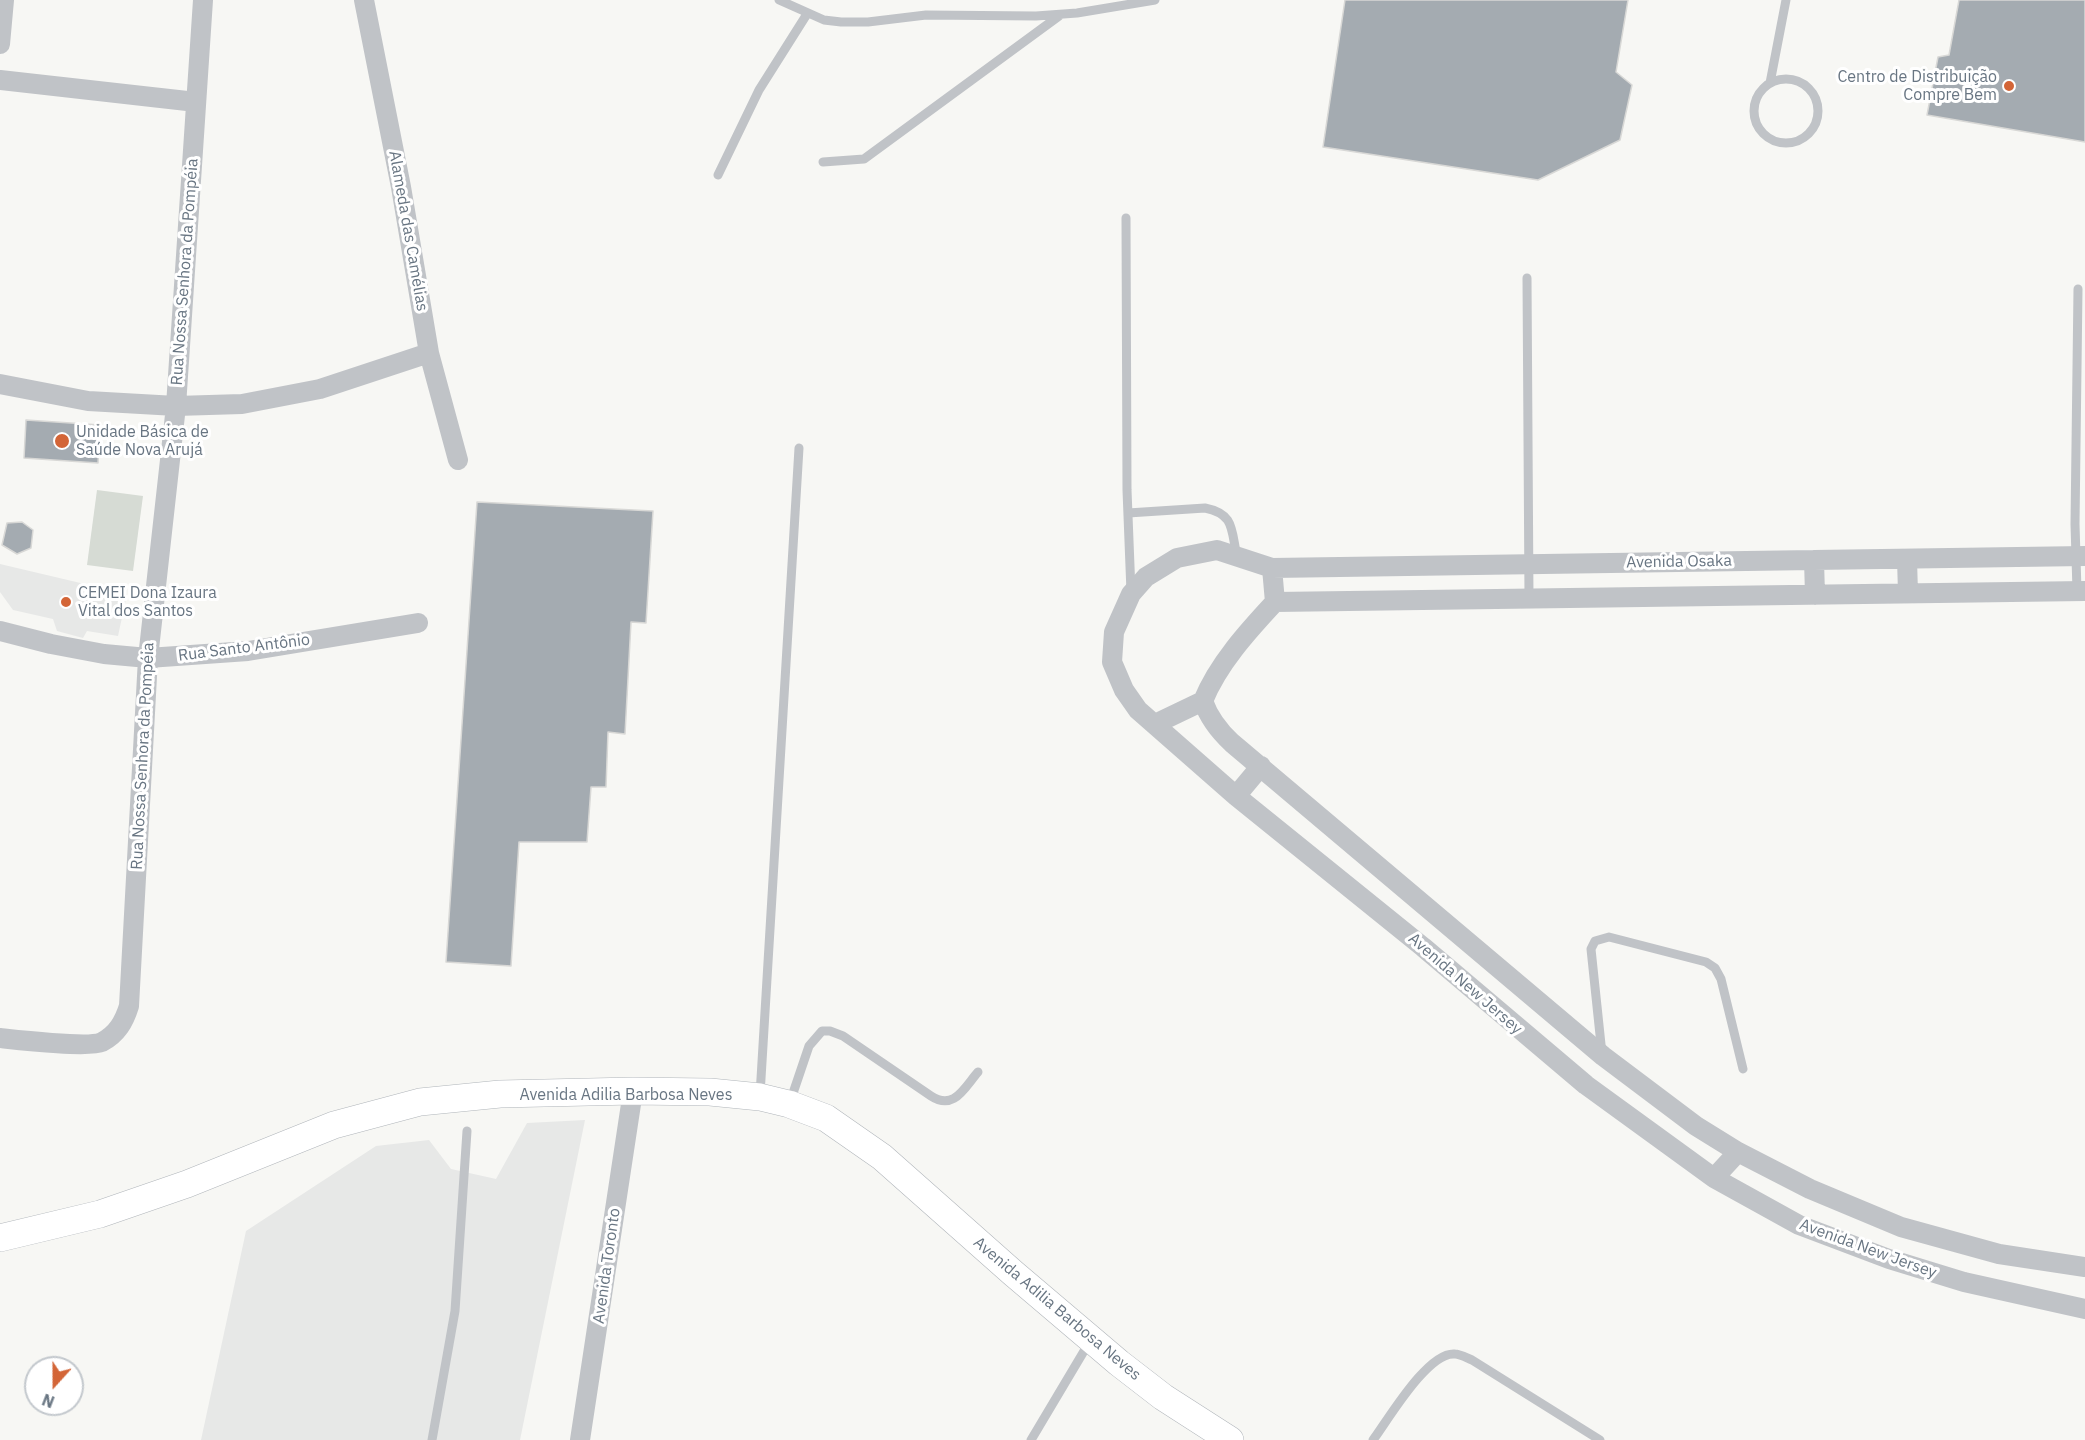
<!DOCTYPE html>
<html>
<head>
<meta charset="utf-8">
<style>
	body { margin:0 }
	#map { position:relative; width:2085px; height:1440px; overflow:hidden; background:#f7f7f4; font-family:"IBM Plex Sans",sans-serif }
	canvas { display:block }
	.north { position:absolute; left:24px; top:1356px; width:60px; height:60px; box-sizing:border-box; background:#fff; border:2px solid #c3c8cd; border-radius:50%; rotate:201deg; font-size:16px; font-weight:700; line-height:24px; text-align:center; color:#687582 }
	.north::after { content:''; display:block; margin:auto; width:21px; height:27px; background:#d36537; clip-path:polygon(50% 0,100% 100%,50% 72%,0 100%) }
</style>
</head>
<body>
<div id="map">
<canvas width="2085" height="1440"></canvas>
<div class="north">N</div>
</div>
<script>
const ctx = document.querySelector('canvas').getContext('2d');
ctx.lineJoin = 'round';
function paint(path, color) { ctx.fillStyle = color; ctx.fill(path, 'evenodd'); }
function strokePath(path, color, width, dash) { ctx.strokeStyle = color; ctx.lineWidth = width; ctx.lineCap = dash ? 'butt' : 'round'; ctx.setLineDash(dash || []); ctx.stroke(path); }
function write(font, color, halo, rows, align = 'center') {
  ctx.font = font + ' "IBM Plex Sans",sans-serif'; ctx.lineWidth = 6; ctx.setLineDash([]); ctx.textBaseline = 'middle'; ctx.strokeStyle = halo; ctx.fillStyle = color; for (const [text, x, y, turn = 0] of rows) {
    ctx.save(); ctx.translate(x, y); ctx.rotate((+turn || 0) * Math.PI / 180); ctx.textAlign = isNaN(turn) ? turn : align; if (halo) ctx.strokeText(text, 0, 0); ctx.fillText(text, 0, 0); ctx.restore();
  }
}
paint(new Path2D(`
	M0 564 127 594 118 636 87 631 83 638 57 631 53 619 13 610 0 592Z
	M585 1120 520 1440H201L246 1231 376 1146 429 1140 451 1169 496 1179 527 1123Z`), '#e7e8e7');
paint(new Path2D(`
	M97 490 143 496 133 571 87 565Z`), '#d6dbd4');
const building = new Path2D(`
	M1345 0H1628L1616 72 1632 85 1620 140 1538 180 1323 147Z
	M1959 0H2085V142L1927 115 1938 57 1949 55Z
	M26 420 100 425 98 463 24 458Z
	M477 502 653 511 646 623 631 622 625 734 608 732 606 787H591L587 842H519L511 966 446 962Z
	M22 522 33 530 31 548 17 554 2 545 7 523Z`);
paint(building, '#a4abb1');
strokePath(building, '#d8d8d6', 1.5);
const secondary = new Path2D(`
	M0 1238 100 1214 187 1184 334 1125 420 1102 500 1094 633 1091 710 1092 760 1097 789 1104 826 1118 882 1157 1013 1273 1119 1363 1163 1397 1230 1440`);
strokePath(secondary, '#b0b5ba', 28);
strokePath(new Path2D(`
	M779 0 824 20 841 22H868L926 15 1036 16 1077 13 1155 0
	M1754 111a32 32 0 1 1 64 0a32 32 0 1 1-64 0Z
	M1770 83 1786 0
	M823 162 864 159 1059 16
	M718 175 759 90 807 14
	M1126 218 1127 490 1131 592
	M1527 278 1529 599
	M1128 513 1205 508C1235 514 1231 530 1237 557
	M2077 591 2075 524 2078 289
	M1602 1054 1591 949 1595 941 1609 937 1706 962 1715 968 1721 979 1743 1069
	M760 1095 799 448
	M790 1102 809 1046 822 1031H830L843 1036 931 1096C954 1111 964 1088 978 1072
	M432 1440 455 1311 467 1131
	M1031 1440 1090 1341
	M1373 1440C1388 1420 1428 1351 1455 1354 1460 1354 1467 1358 1472 1360L1600 1440`), '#c0c3c7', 9);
strokePath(new Path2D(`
	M364 0 401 187 429 353 458 460
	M0 44 4 0
	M0 80 196 102
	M0 384 88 401 176 406 242 404 320 389 429 353
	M2085 556 1272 568 1217 550 1177 558 1146 577 1131 594 1114 632 1112 662 1124 690 1138 710 1236 796 1423 947 1586 1085 1714 1178 1799 1225 1889 1259 1964 1282 2085 1309
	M1907 559 1908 593
	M1814 560 1815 595
	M1272 568 1275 602C1248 631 1218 664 1203 701 1209 718 1218 730 1232 743L1603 1056 1696 1126 1738 1152 1810 1189 1901 1227 1999 1254 2085 1267
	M1275 602 2085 591
	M0 631 51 644 104 654 148 658 248 651 418 623
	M1155 724 1203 701
	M1236 796 1261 766
	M0 1038C19 1040 89 1048 102 1042 117 1034 124 1022 129 1006L148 658 176 406 203 0
	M1714 1178 1738 1152
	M580 1440 633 1091`), '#c0c3c7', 20);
strokePath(secondary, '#fff', 27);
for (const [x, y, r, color] of [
	[2009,86,6,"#d36537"],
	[62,441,8,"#d36537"],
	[66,602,6,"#d36537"]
]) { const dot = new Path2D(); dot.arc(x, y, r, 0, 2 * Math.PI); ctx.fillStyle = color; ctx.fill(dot); strokePath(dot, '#fff', 2); }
write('16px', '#687582', '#fff', [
	["Centro de Distribuição",1997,77,"right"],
	["Compre Bem",1997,95,"right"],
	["Unidade Básica de",76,432],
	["Saúde Nova Arujá",76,450],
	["CEMEI Dona Izaura",78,593],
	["Vital dos Santos",78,611]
], 'left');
write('16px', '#687582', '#fff', [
	["Alameda das Camélias",408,231,80],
	["Rua Nossa Senhora da Pompéia",185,272,-86],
	["Avenida Osaka",1679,562,-1],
	["Rua Santo Antônio",244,648,-7],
	["Rua Nossa Senhora da Pompéia",143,756,-87],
	["Avenida New Jersey",1465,984,41],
	["Avenida Adilia Barbosa Neves",626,1095],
	["Avenida New Jersey",1868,1249,20],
	["Avenida Toronto",607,1266,-82],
	["Avenida Adilia Barbosa Neves",1057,1309,40]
]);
</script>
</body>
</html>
